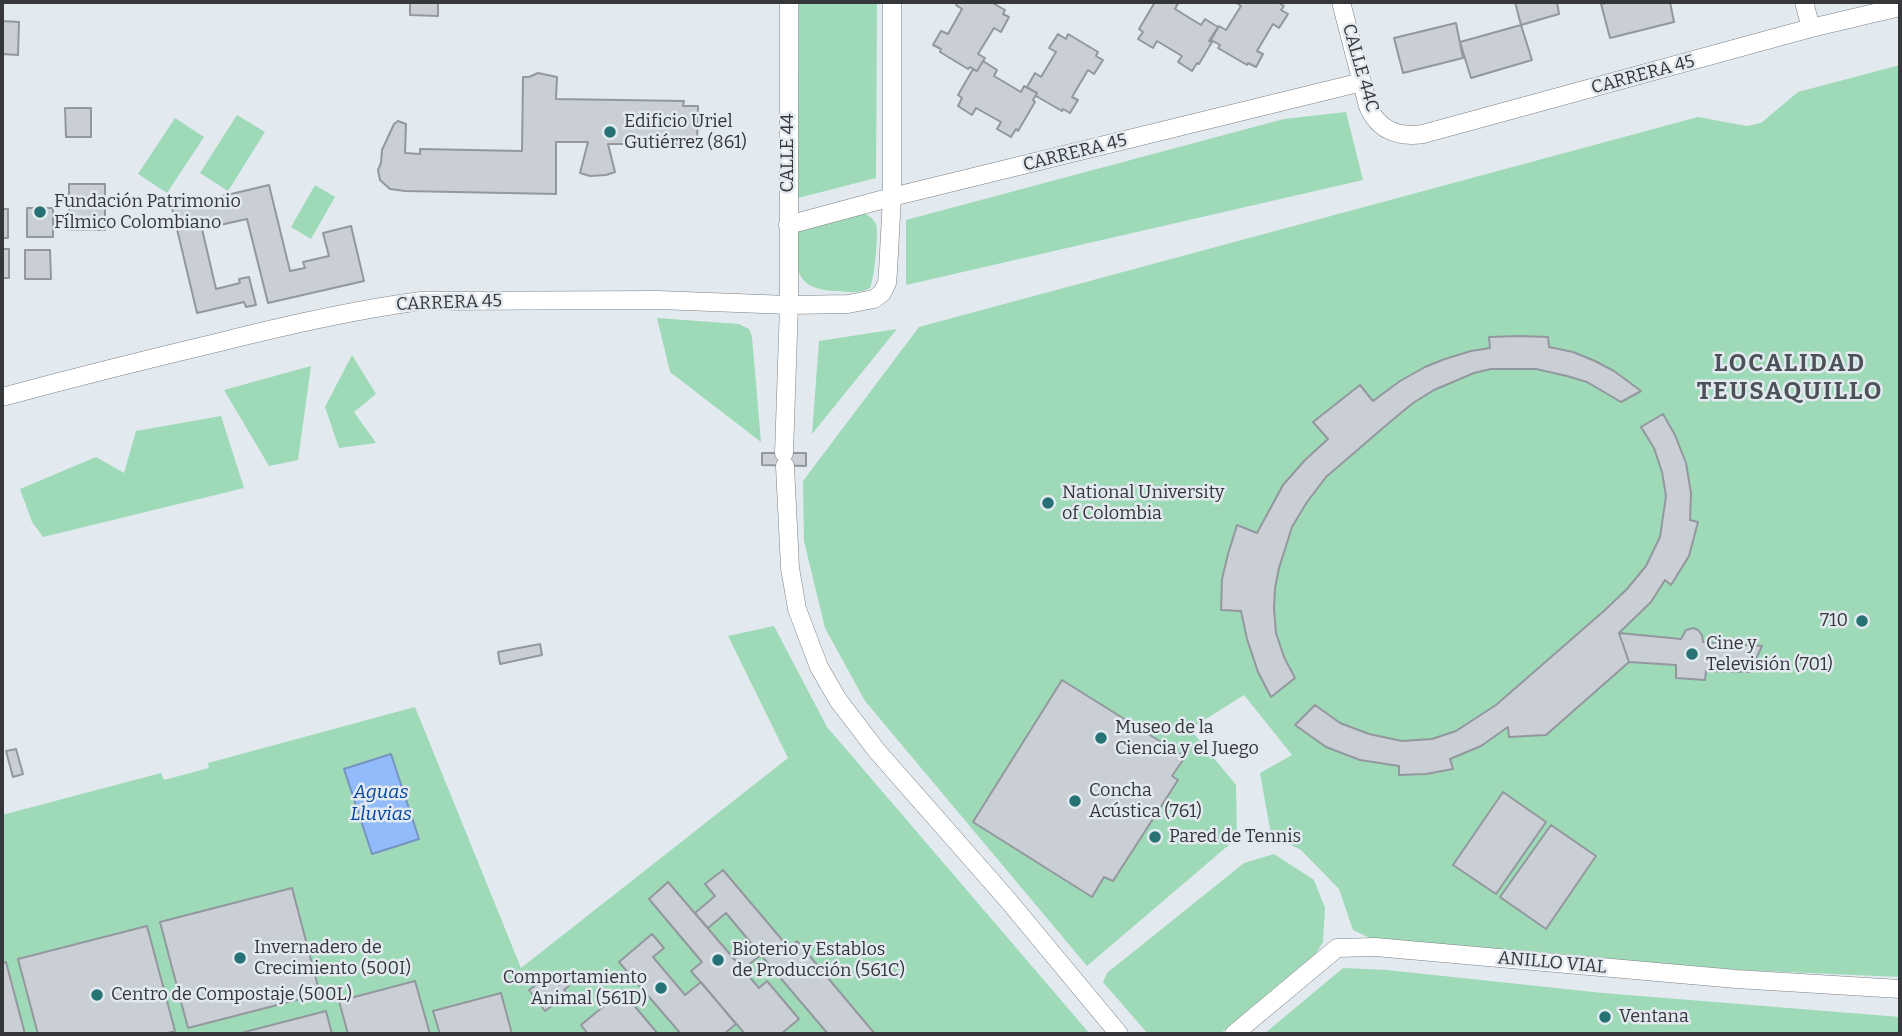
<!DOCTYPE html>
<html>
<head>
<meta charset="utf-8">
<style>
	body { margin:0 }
	#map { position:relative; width:1902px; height:1036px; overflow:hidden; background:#e2e9ef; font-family:Bitter,serif }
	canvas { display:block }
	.frame { position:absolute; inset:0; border:4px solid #35373a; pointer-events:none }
</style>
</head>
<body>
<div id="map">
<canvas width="1902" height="1036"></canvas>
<div class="frame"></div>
</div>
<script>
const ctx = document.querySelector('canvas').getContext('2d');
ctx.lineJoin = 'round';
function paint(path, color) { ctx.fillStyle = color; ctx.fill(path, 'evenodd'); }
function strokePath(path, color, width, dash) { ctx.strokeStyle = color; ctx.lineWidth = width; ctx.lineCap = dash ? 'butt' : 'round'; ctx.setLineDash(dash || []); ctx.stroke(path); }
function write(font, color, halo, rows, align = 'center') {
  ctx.font = font + ' Bitter,serif'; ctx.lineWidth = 5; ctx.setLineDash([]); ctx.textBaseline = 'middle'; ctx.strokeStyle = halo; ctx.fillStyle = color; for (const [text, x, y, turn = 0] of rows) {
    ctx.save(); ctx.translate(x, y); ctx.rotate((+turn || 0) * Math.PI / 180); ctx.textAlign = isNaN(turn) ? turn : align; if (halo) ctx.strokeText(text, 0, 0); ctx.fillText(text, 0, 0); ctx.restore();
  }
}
paint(new Path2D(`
	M799 2H877L876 178 798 198Z
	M1900 65V977L1741 970 1374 940 1353 930 1339 889 1301 850 1271 835 1260 773 1292 755 1244 695 1190 729 1236 785 1237 838 1087 966 865 701 825 628 804 541 803 481 919 327 1698 117 1747 126 1761 123 1798 92ZM1694 628C1700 631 1704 635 1703 642L1761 645 1750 672 1706 671 1705 680 1676 678V665L1619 633 1681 639 1686 630ZM1062 680 1185 757 1172 776 1177 781 1113 881 1104 877 1091 896 973 822ZM1503 792 1546 822 1496 894 1453 865ZM1551 825 1596 856 1546 929 1501 897Z
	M1346 112 1363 180 906 285V220L1284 119Z
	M237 115 265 132 228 191 200 173Z
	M175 118 204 137 167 193 138 174Z
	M315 185 335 197 311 239 291 227Z
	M863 213C868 215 873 218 876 224 879 232 874 281 870 288 860 294 848 292 838 291 792 290 797 267 794 231Z
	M657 318 739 324 749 329 752 337 761 442 670 372Z
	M897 329 812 434 819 341Z
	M352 355 376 394 354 412 376 443 339 448 325 407Z
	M311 366 298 460 269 466 224 390Z
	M221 416 244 488 43 537 32 522 20 489 96 457 124 473 136 431Z
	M774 626 827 727 1090 1034H564L562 1032 556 1034H2V815L161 773 164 780 209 768 208 763 415 707 521 968 788 758 728 636Z
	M1274 854 1314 880 1325 908 1323 942 1315 955 1220 1034H1148L1103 982 1107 973 1244 863Z
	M1343 968 1387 970 1603 993 1900 1017V1034H1264Z`), '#9edab8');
const water = new Path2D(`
	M391 754 419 839 372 854 344 769Z`);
paint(water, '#92bbfb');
strokePath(water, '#7693c1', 2);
const building = new Path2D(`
	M410 2H438V16L410 15Z
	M958 2H991L1005 10 1003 14 1009 17 1001 32 994 28 978 54 985 58 977 71 970 67 968 69 940 52 941 49 933 45 941 31 948 34 962 9 956 5Z
	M1155 2H1176L1178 3 1175 9 1201 25 1205 19 1218 27 1209 41 1212 42 1199 64 1197 63 1192 71 1178 62 1182 56 1157 41 1153 48 1138 39 1143 32 1139 29Z
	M1235 2H1277L1284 6 1281 10 1288 14 1279 28 1273 24 1257 51 1263 54 1256 67 1248 63 1247 65 1218 48 1220 45 1211 40 1219 26 1226 30 1241 6Z
	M1515 2H1557L1559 14 1521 25Z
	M1612 2H1670L1674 22 1610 38 1601 4Z
	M2 21 19 22 18 55 2 54Z
	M1456 23 1463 58 1403 73 1394 38Z
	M1521 25 1532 60 1471 78 1460 42Z
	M1058 34 1066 39 1068 34 1098 52 1096 56 1103 60 1094 74 1088 70 1072 97 1078 100 1070 113 1063 109 1062 111 1036 96 1037 93 1027 87 1035 73 1041 77 1056 52 1049 48Z
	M983 61 997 70 994 76 1021 92 1024 86 1037 93 1033 100 1035 102 1018 131 1016 129 1011 137 997 129 1001 122 976 108 972 115 958 106 962 98 958 95 973 69 977 71Z
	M538 73 557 77 556 99 684 101 683 106H698L697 144H608L615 172 606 175 590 176 580 173 588 142H556V194L405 191 390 189 380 180 378 170 381 163 382 150 394 124 398 121 406 124 405 153 420 154V149L522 151 523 77H529Z
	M65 108H91V137H66Z
	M69 184H105V230H69Z
	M269 185 290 271 305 268 303 262 329 256 323 233 351 226 364 281 268 303 247 219 202 229 216 289 240 283 239 279 249 277 256 305 246 307 244 302 197 313 172 208Z
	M27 208H53V237H27Z
	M2 209H8V238H2Z
	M2 249H9V278H2Z
	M25 250H50L51 279H25Z
	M1520 336 1548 337 1549 347 1573 352 1595 361 1614 371 1641 391 1621 402 1587 382 1567 376 1536 369H1491L1474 373 1434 390 1413 403 1390 422 1326 477 1307 502 1292 527 1279 568 1275 588 1274 609 1276 633 1284 657 1295 678 1271 697 1258 672 1247 639 1241 611 1221 610 1222 579 1228 554 1237 525 1257 533 1283 485 1305 460 1328 439 1313 422 1360 385 1373 401 1400 381 1425 367 1445 359 1471 351 1490 348 1489 337Z
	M1663 414 1675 435 1686 463 1691 493 1690 520 1698 522 1689 556 1671 585 1665 580 1651 602 1619 633 1629 662 1546 735 1509 737 1508 727 1481 746 1450 759 1453 769 1426 774 1399 775V766L1360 760 1326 747 1295 725 1315 705 1340 723 1369 734 1402 741 1432 739 1456 731 1496 705 1605 610 1627 589 1646 566 1660 537 1666 496 1662 472 1654 448 1641 427Z
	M762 453H806V466L762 465Z
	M1694 628 1698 630 1702 635 1703 642 1762 646 1750 672 1706 671 1705 680 1676 678V665L1629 662 1619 633 1681 639 1686 630Z
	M540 644 542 655 500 664 498 652Z
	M1062 680 1185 757 1172 776 1178 780 1113 881 1104 877 1092 897 973 822Z
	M16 749 23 774 13 777 6 751Z
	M1503 792 1546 822 1496 894 1453 865Z
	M1551 825 1596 856 1546 929 1500 897Z
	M723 870 789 948 797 941 875 1034H828L761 955 743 969 733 958 751 943 726 913 708 928 695 913 715 896 705 884Z
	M668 882 759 988 767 981 799 1019 781 1034H745L691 971 702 962 649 899Z
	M292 888 320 994 188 1028 160 922Z
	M147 926 175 1031 164 1034H38L18 959Z
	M652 934 664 948 653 957 685 995 701 982 736 1024 724 1034H681L619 962Z
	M6 962 25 1034H2V963Z
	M551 974 559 985 564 980 569 986 564 990 568 994 545 1011 529 990Z
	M415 981 430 1034H348L339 1001Z
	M622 991 658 1034H588L581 1025Z
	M501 993 512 1034H440L433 1011Z
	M326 1011 332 1034H237Z`);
paint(building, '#c9cfd5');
strokePath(building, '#92989e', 2);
const minor = new Path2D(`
	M1341 2 1368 106C1378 130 1398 138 1423 134L1811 28 1900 7
	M1804 2 1811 28
	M788 225 892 197 1362 82
	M2 397C73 378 144 360 216 343 283 326 352 310 421 301L658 300 789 305 848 304 874 299 882 293 887 283 888 271 892 197V2
	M784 453 789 305V2
	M785 466 790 568 797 609 819 667 838 700 877 751 1007 899 1119 1034
	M1234 1034 1337 948 1375 947 1736 979 1900 989`);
strokePath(minor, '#7b8186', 19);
strokePath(minor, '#fff', 18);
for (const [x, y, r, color] of [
	[610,132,7,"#277275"],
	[40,212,7,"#277275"],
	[1048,503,7,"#277275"],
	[1862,621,7,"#277275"],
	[1692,654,7,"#277275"],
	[1101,738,7,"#277275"],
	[1075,801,7,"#277275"],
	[1155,837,7,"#277275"],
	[240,958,7,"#277275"],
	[718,960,7,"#277275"],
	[661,988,7,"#277275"],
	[97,995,7,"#277275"],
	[1605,1017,7,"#277275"]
]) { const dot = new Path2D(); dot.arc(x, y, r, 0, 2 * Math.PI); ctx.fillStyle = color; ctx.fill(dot); strokePath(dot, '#e2e9ef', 2.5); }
write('18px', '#35373a', '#e2e9ef', [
	["CALLE 44C",1360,68,74],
	["CARRERA 45",1643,75,-15],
	["CALLE 44",788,153,-90],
	["CARRERA 45",1075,153,-14],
	["CARRERA 45",449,303,-2],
	["ANILLO VIAL",1552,963,5]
]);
write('18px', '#35373a', '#e2e9ef', [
	["Edificio Uriel",624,122],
	["Gutiérrez (861)",624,143],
	["Fundación Patrimonio",54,202],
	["Fílmico Colombiano",54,223],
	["National University",1062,493],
	["of Colombia",1062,514],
	["710",1848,621,"right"],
	["Cine y",1706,644],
	["Televisión (701)",1706,665],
	["Museo de la",1115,728],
	["Ciencia y el Juego",1115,749],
	["Concha",1089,791],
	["Acústica (761)",1089,812],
	["Pared de Tennis",1169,837],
	["Invernadero de",254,948],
	["Crecimiento (500I)",254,969],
	["Bioterio y Establos",732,950],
	["de Producción (561C)",732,971],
	["Comportamiento",647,978,"right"],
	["Animal (561D)",647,999,"right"],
	["Centro de Compostaje (500L)",111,995],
	["Ventana",1619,1017]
], 'left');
write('italic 19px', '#03469e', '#e2e9ef', [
	["Aguas",381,793],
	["Lluvias",381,815]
]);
ctx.letterSpacing = '2px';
write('bold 24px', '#4c5257', '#e2e9ef', [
	["LOCALIDAD",1790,364],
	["TEUSAQUILLO",1790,392]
]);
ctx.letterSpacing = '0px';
</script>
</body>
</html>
